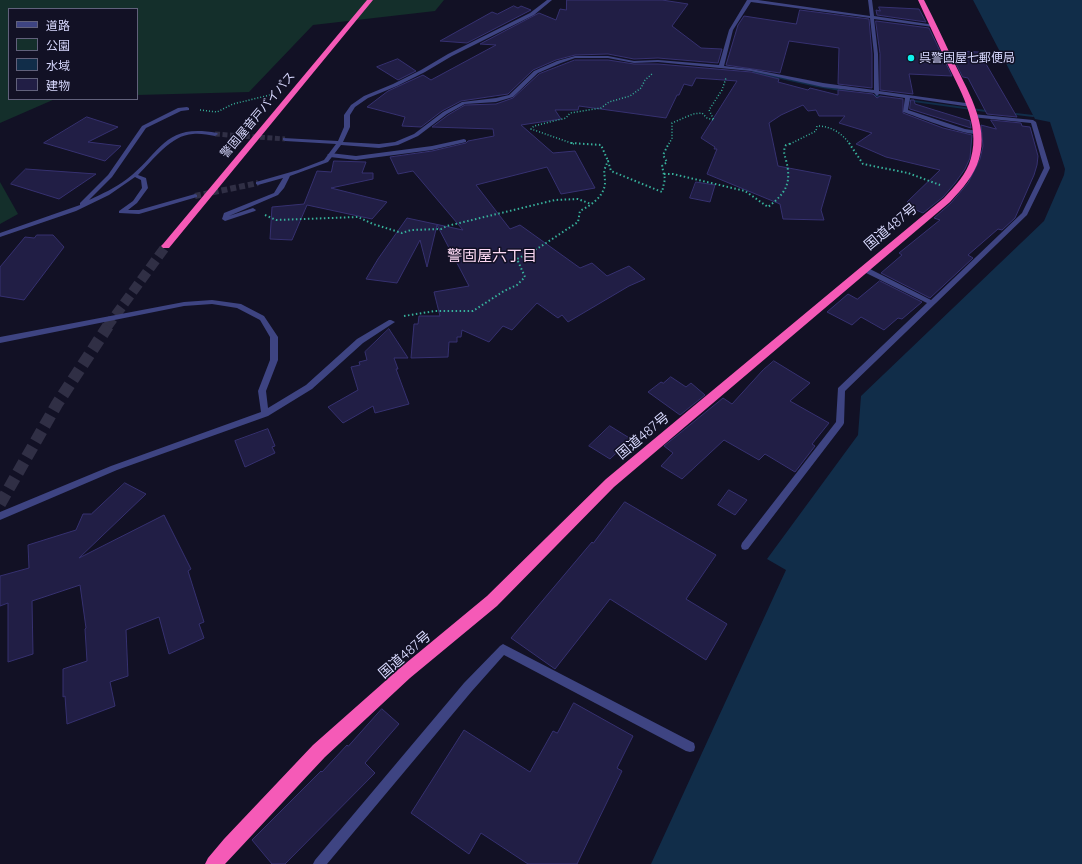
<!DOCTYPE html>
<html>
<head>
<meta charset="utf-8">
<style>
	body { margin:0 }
	#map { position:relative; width:1082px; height:864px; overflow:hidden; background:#121125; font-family:Quicksand,"Noto Sans JP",sans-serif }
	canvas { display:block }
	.legend { position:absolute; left:8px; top:8px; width:130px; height:92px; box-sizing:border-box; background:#121125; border:1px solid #61617b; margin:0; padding:5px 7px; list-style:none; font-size:12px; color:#d7d8fd }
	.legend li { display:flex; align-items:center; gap:8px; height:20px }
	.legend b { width:20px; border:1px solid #61617b }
</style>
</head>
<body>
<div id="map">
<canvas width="1082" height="864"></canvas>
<ul class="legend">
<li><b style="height:5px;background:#3e4482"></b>道路</li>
<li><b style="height:11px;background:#142f2b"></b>公園</li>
<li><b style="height:11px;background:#112d49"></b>水域</li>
<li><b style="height:11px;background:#211e45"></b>建物</li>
</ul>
</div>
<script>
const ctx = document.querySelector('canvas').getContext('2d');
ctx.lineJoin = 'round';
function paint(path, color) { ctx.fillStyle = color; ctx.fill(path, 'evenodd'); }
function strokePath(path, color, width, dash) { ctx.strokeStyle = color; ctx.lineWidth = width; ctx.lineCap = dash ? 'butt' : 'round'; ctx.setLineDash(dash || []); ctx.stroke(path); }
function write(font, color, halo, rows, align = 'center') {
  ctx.font = font + ' Quicksand,"Noto Sans JP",sans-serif'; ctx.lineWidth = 3; ctx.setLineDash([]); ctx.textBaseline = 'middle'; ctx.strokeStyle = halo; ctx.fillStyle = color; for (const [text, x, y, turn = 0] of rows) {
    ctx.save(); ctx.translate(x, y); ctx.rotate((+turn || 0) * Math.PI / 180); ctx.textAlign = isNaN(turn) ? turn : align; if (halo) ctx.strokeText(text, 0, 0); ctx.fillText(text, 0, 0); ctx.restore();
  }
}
paint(new Path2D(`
	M0 0H444L435 11 313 25 249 92 137 95V9H9V99H55L0 123Z
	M0 182 18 214 0 224Z`), '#142f2b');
paint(new Path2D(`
	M973 0H1082V864H651L786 570 767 559 858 435 861 396 1044 221 1064 175 1065 169 1050 122 1035 119Z`), '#112d49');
paint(new Path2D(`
	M753 71 817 85 852 91 854 92 852 93 817 87 754 73 752 72Z
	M866 93 888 97 890 98 888 99 867 95 865 94Z
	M906 99 993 111 995 112 993 113 907 101H906Z
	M1007 112 1033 115 1035 116 1033 117 1008 114H1007Z`), '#112d49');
const building = new Path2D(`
	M567 0H662L688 4 672 26 701 48 722 49 718 63 658 58 634 59 608 54 575 55 556 60 533 70 508 94 461 101 442 111 421 127 402 126 405 117 367 107 388 91 423 75 431 80 496 45 480 44 539 13 556 20 560 9 566 10Z
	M514 6 518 8 521 6 531 10 467 43 440 41 492 12 497 14Z
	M879 7 919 9 926 22 877 15 876 10 880 11Z
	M800 10 869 19 872 54V88L838 84 839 48 789 41 780 73 726 65 738 25 744 16 796 24Z
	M876 21 929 28 952 76 909 74 913 94 880 90V54Z
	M950 51 979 52 1017 117 987 114 968 78 963 77Z
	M398 59 416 71 398 80 377 67Z
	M575 60H608L634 64H658L751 72 779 79 778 82 808 90 810 88 838 95V90L873 94 877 98 880 96 903 99V113L943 128 972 135 970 158 965 169 955 183 943 197 923 213 907 206 910 203 907 202 940 170 886 157 856 144 872 133 839 123 845 116H819L816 110 808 111 803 105 781 115 769 123 778 166 831 176 821 210 824 220 783 219 780 204 707 174 717 149H714L715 147 701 138 737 81 696 78 692 86 684 84 679 95H677L666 118 579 106 578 110H555L561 119 521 125 553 153 575 151 595 188 561 194 547 167 476 185 510 229 520 225 580 268 592 263 607 276 629 266 645 279 629 286 568 322 562 315 558 318 537 303 512 330 503 326 489 342 462 330 461 337H457V342H449L448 357 411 358 414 324H418L419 316H440L434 292 469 286 437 225 427 267 420 240 397 283 366 279 378 259 407 218 463 230 413 171 398 174 390 157 432 151 466 143 468 141 494 136 493 129 432 127 448 115 465 105 496 104 513 98 539 74Z
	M911 100H914L915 104 970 121 971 128 910 109Z
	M87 117 118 127 88 142 121 146 105 161 44 143Z
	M991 120 1021 123 1022 126 1030 127 1038 156 1037 165 1034 175 1015 218 1002 230 998 229 968 255 973 258 930 298 881 273 902 255 899 253 940 220 934 218 951 203 968 183 980 159 983 146 981 125 996 129Z
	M334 161 366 162 362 173H373V179L331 188 387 202 372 219 307 205 292 240 270 239 272 207 304 204 317 171 331 172Z
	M26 169 96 174 59 199 11 184Z
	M696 182 715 185 710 202 690 198Z
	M37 235H53L64 247 24 300 0 296V267L25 237 34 238Z
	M880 281 922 302 902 319 898 318 884 330 861 317 852 325 827 312 848 294 857 299Z
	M389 329 408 358H394L398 369H396L409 404 375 413 373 406 343 423 328 407 358 390 351 367 360 365 359 362 367 360 365 352Z
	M774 361 810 383 790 401 829 423 812 444 815 446 795 472 765 454 759 460 724 440 682 479 661 466 673 453 664 446 723 398 732 404 763 370Z
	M671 377 686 387 691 383 705 395 680 415 648 392 661 382 663 383Z
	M610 426 631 439 610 459 589 446Z
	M268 429 275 446 272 447 275 453 245 467 235 441Z
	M125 483 146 494 79 558 164 515 191 569 188 571 204 622 199 624 204 638 169 654 159 617 126 630 128 676 110 682 115 706 67 724 65 696 63 697V669L87 661 85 629 86 628 80 585 32 601 33 654 8 662V603L0 606V576L29 568 28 545 76 530 83 514H91Z
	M729 490 747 500 735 515 718 505Z
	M625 502 716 555 686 599 727 624 706 660 610 599 555 669 511 638 592 542 593 543Z
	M574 703 633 736 617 768 622 771 577 864H528L481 833 469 854 411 813 464 730 530 772 553 731 557 733Z
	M382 709 399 724 365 763 375 773 285 864H272L252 840 321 771 322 772 347 745 348 746Z`);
paint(building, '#211e45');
strokePath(building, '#363170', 1);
strokePath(new Path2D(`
	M215 134 285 139`), '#302f45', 5, [5, 2.5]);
strokePath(new Path2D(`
	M195 196 258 183`), '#302f45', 6, [6, 3]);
strokePath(new Path2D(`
	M107 327 166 246`), '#302f45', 10, [10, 4.5]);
strokePath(new Path2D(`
	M0 504 57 404 108 326`), '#302f45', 12, [12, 6]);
strokePath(new Path2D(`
	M200 110 217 112 233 104 274 94
	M574 144 531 129 534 126 566 118 570 113 601 108 609 102 630 96 641 88 645 80 652 74
	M669 144 672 138V123L693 114 702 113 707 118 714 120 709 110 722 90 726 78
	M790 144 816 131 817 126C832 126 841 133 850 144`), '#37b19b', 1.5, [1, 2]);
strokePath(new Path2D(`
	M571 143 601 145 608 161
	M849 143 863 164 908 173 940 185
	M664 174H673L745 191 768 207C786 193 792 183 786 160 784 153 783 151 786 145L792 143
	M265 215 276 220 358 217 373 224 402 233 411 230 441 229 447 226 555 200 578 199 591 204
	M404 316 435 311H473L504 291 517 285 525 277 517 259 540 247 578 222 580 211C591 205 604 197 605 183 605 171 602 174 608 161L611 171 662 192 665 179 662 166 667 162 663 155 669 143`), '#37b19b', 2, [1.5, 2.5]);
paint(new Path2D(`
	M464 139 466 140V142L432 150 356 160 330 157 327 155 330 153 356 156 432 146Z
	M503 644 694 743 695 747 694 751 690 752 686 751 504 655 472 691 327 864H313L315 860 464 683 500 646Z`), '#3e4482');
paint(new Path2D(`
	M547 0H552L534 15 452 56 425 72 397 86 368 98 355 107 350 115V127L343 142 379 144 395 142 414 134 443 112 462 102 496 98 509 95 534 71 557 61 575 56H608L634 61 658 60 719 65 729 30 747 0H758L870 16 868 0H872L874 16 935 25V27H933L874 19 878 54 879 91 973 104V106L971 107 910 98 908 110 965 129 978 131 981 133C972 139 916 116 903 112L905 98 879 94 877 96 874 93 823 87 751 71 658 62 634 63 608 58H575L561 63 538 73 513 97 496 102 465 104 447 114 418 136 398 145 379 148 341 145 328 162 290 176 284 188 278 195 229 216 253 208 256 210 255 211 225 221 222 219 224 213 274 193 283 178 258 185 256 184V182L298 170 324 160 336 144 285 141 283 140V138L338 141 344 127V115L351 105 364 96 393 84 421 70 448 54 530 13ZM751 2 870 18 874 54V90L823 83 751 69 724 66 733 30Z
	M187 107 189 108V110L181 111 146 128 112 177 89 200C102 194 115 188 127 179 162 152 164 123 217 133L218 134 215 136C208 135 200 133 193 134 171 135 153 160 138 175L146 178 148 188 137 203 128 210H139L195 194 197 195V197L139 214 119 213V211L133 201 142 188 141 180 135 177 109 195 76 211 0 237V233L80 205V203L108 175 142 126 178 108Z
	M973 114 1033 120 1036 122 1050 168 1027 215 845 391 844 423 843 425 748 549 745 550 742 549 741 546 742 543 836 422 838 388 927 303 862 271V267H866L931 300 1022 213 1044 168 1031 123 971 117V115Z
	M212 300 241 304 264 316 278 337V360L266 391 268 408 306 385 357 339 389 320H391L395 322 363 343 312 389 268 416 117 470 0 520V512L111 466 261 412 258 391 270 360V337L260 320 237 308 212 304 184 306 0 343V337L184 302Z`), '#3e4482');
paint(new Path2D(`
	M367 0H373L169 248H163L161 246 163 244Z
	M918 0H924C934 19 943 39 952 58 966 88 990 125 979 159 974 176 962 189 950 202L614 487 497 606 410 678 325 757 225 864H205L208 858 224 839 313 745 400 668 487 596 606 479 944 198C955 186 967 174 971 158 981 124 959 88 945 59 936 39 927 20 918 0Z`), '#f55ab7');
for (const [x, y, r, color] of [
	[911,58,4,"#0ff1ec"]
]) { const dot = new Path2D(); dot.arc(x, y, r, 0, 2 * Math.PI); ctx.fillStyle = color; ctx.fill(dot); strokePath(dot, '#121125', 1.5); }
write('12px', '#d7d8fd', '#121125', [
	["呉警固屋七郵便局",919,58]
], 'left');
write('12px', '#d7d8fd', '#121125', [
	["警固屋音戸バイパス",258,115,-50]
]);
write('14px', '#d7d8fd', '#121125', [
	["国道487号",891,227,-40],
	["国道487号",643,436,-40],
	["国道487号",405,655,-41]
]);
write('15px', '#fdd9f4', '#121125', [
	["警固屋六丁目",492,256]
]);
</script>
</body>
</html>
